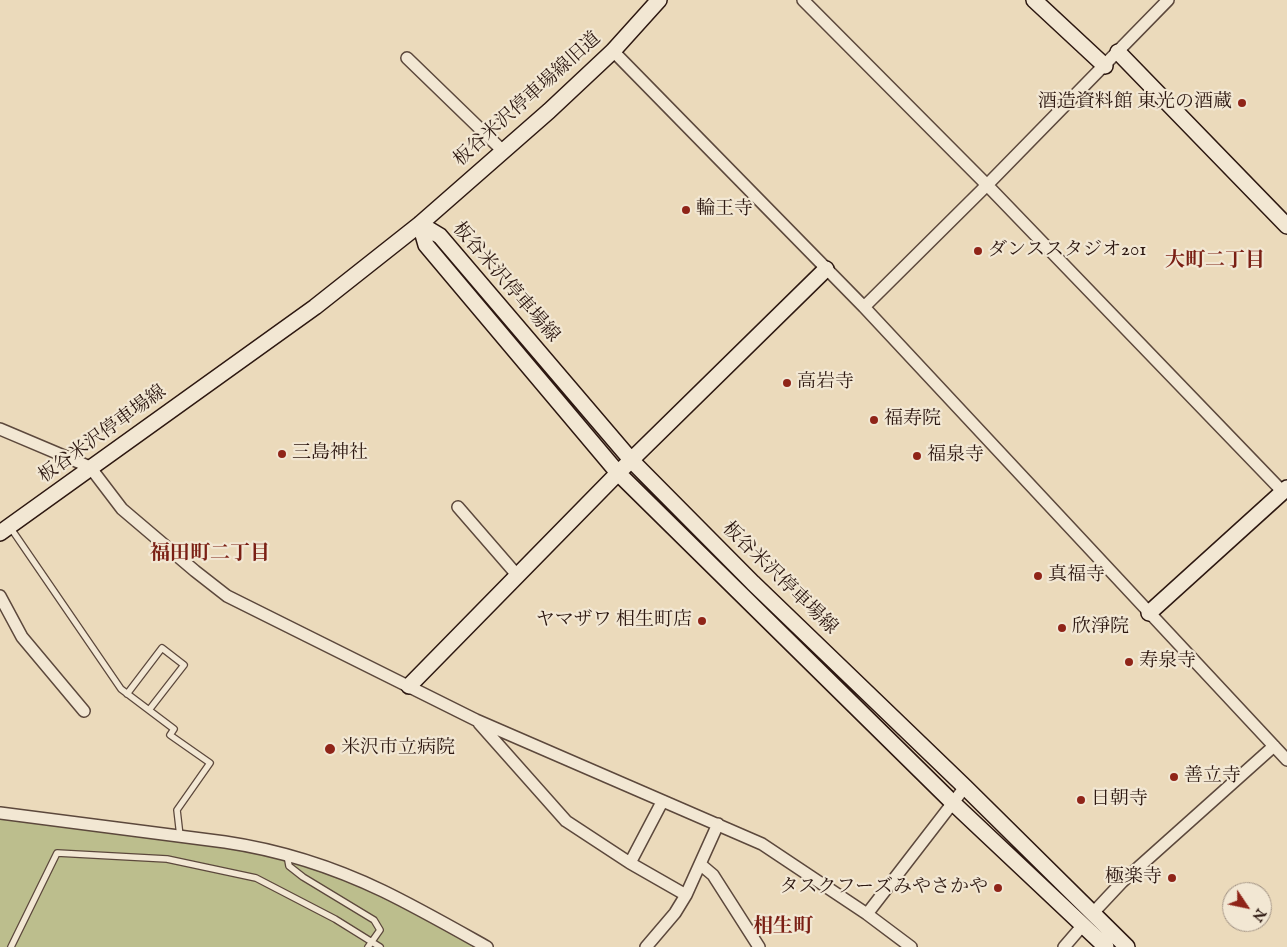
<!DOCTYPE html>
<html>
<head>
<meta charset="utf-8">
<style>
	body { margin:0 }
	#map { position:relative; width:1287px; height:947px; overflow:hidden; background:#ebdabb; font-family:"IM FELL English",serif }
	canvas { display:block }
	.north { position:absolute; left:1222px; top:882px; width:50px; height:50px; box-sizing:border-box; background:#f2e7d3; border:1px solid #a39485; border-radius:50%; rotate:124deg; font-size:14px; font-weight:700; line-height:20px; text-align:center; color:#2d1811 }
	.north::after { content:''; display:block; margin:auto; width:18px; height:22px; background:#8f2418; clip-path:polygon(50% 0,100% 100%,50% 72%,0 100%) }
</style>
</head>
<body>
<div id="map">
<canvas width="1287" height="947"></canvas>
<div class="north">N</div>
</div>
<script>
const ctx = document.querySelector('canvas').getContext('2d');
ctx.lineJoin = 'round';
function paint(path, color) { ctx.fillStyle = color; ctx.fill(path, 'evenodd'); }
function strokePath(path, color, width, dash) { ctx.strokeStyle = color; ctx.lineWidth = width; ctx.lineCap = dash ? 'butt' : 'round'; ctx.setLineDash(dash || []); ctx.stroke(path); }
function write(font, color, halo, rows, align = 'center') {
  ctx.font = font + ' "IM FELL English","Noto Serif JP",serif'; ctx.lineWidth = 4.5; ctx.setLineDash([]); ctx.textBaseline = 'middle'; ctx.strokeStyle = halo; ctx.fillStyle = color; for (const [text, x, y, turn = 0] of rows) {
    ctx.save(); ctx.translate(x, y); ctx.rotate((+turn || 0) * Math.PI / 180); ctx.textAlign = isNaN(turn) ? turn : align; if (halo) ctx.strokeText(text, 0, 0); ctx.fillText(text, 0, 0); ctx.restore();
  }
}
paint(new Path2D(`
	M0 817 253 850 307 865 381 893 482 947H0Z`), '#bcbe8d');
const lane = new Path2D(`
	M10 527 121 689 174 729 170 735 210 763 177 810 180 836
	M127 694 162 648 184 665 149 710
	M287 855 289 866 303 877 374 920 380 930 368 947
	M11 947 57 853 167 859 256 878 335 919 380 947`);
const street = new Path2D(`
	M803 0 987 185 1283 492
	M613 51 864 307 1287 760
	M407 58 503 151
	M864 307 987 185 1168 0
	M0 429 90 467 122 509 195 571 227 596 476 720 762 844 867 914 911 947
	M458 507 517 575
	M0 596 22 637 84 711
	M479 723 566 821 630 863
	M662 802 630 863 686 895
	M0 813 225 842C279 850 333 867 383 891 418 908 453 928 487 947
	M700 864 713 875 759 947
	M867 914 965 787
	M1092 914 1122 882 1274 746
	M646 947 675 913 686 895 718 824
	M1064 947 1083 925`);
const secondary = new Path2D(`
	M1034 0 1105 66
	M1118 52 1287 226
	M420 224 440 236 632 461 753 583 965 787 1127 947
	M420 224 426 245 618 473 952 802 1106 947
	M0 533 315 307 420 224 549 111 613 51 659 0
	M1149 613 1287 488
	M409 686 618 473 826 269`);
strokePath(lane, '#5c483c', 8);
strokePath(street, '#5c483c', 14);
strokePath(secondary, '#2d1811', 18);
strokePath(lane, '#f2e7d3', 5.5);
strokePath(street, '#f2e7d3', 11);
strokePath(secondary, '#f2e7d3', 15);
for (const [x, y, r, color] of [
	[1242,103,5,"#8f2418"],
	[686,210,5,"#8f2418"],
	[978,251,5,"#8f2418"],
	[787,383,5,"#8f2418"],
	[874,420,5,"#8f2418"],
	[282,454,5,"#8f2418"],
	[917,456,5,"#8f2418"],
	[1038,576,5,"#8f2418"],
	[702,621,5,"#8f2418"],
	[1062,628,5,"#8f2418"],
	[1129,662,5,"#8f2418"],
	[330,749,6,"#8f2418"],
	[1174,777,5,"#8f2418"],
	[1081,800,5,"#8f2418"],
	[1172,878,5,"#8f2418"],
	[998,888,5,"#8f2418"]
]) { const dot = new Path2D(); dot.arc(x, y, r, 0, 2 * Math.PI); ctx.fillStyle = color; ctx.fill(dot); strokePath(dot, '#f2e7d3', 2); }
write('19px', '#2d1811', '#f2e7d3', [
	["板谷米沢停車場線旧道",528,100,-42],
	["板谷米沢停車場線",505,283,49],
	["板谷米沢停車場線",103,435,-36],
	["板谷米沢停車場線",779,579,44]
]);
write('19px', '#2d1811', '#f2e7d3', [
	["酒造資料館 東光の酒蔵",1232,103,"right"],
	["輪王寺",696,210],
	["ダンススタジオ201",988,251],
	["高岩寺",797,383],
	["福寿院",884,420],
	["三島神社",292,454],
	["福泉寺",927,456],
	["真福寺",1048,576],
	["ヤマザワ 相生町店",692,621,"right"],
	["欣淨院",1072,628],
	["寿泉寺",1139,662],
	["米沢市立病院",341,749],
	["善立寺",1184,777],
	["日朝寺",1091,800],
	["極楽寺",1162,878,"right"],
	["タスクフーズみやさかや",988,888,"right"]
], 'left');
write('bold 20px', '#7a1f14', '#f2e7d3', [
	["大町二丁目",1215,262],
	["福田町二丁目",210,555],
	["相生町",783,928]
]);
</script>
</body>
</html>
